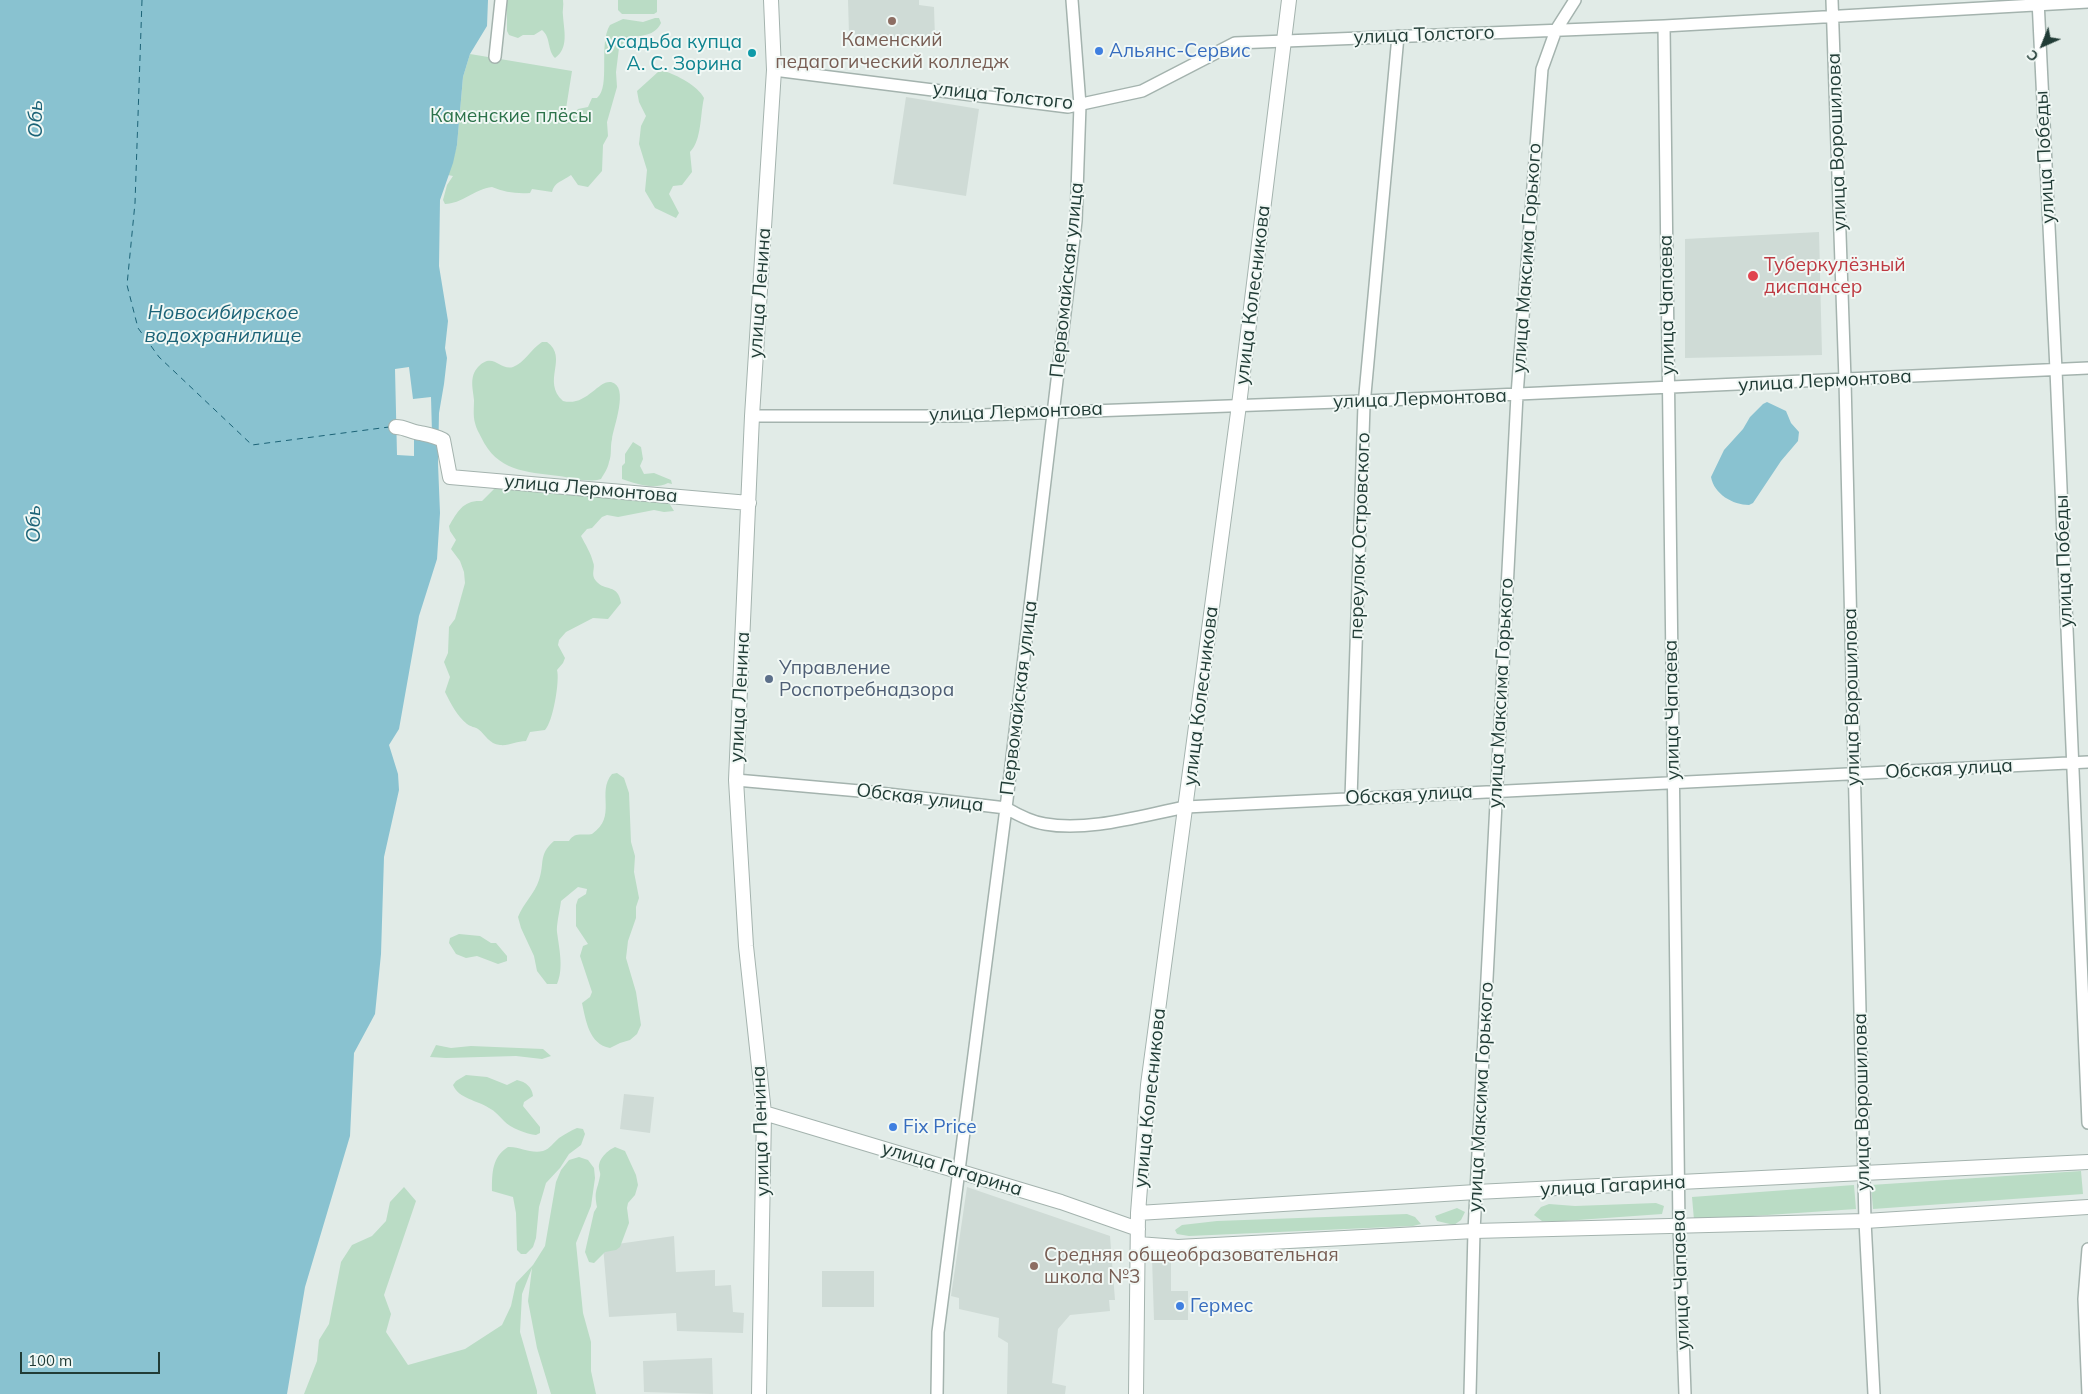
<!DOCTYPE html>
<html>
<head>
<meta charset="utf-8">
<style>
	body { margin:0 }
	#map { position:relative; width:2088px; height:1394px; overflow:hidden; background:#e1ebe7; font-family:Mulish,sans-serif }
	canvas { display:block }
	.north { position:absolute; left:2018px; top:20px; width:50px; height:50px; -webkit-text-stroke:4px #f1f8f5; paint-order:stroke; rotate:224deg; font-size:14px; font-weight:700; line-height:20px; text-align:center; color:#213c36 }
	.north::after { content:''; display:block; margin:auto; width:18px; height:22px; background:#213c36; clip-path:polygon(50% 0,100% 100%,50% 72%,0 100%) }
	.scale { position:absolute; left:20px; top:1352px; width:140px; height:22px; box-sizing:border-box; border:2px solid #213c36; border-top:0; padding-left:6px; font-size:15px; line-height:18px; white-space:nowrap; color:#213c36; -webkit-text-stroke:4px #f1f8f5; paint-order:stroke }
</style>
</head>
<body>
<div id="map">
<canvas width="2088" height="1394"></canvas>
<div class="north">С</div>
<div class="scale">100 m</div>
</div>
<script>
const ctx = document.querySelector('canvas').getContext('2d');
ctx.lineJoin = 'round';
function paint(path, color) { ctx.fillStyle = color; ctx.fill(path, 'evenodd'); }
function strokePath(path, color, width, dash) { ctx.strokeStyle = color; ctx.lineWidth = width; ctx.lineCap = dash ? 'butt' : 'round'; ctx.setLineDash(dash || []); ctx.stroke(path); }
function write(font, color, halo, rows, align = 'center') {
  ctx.font = font + ' Mulish,sans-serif'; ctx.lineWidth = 4; ctx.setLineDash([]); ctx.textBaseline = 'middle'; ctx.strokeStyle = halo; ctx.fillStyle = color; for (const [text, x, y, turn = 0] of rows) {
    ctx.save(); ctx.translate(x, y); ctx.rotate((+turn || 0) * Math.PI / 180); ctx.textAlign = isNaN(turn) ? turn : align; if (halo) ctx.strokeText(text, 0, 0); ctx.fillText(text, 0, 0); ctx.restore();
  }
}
paint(new Path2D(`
	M848 0H919V5L934 7 935 39 849 34Z
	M906 97 979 109 966 196 893 184Z
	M1819 232 1822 355 1685 358V239Z
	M624 1094 654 1097 650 1133 620 1129Z
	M967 1187 1110 1236 1115 1300H1109L1110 1311 1070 1315 1058 1329 1052 1383 1066 1386 1065 1394H1007L1008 1343 998 1337 999 1318 959 1309V1298L951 1296Z
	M674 1236 676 1272 715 1270V1286L731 1285 733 1312 744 1313 743 1333 677 1331 676 1313 609 1317 603 1246Z
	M1152 1257H1171V1291H1188V1320H1154Z
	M822 1271H874V1307H822Z
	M712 1358 713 1394 644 1392 643 1361Z`), '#cfdbd6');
paint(new Path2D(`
	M504 0H563C564 6 562 11 563 16 564 31 569 48 555 58 547 50 551 37 542 30L534 35H523L518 38 509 35 507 31V12Z
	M618 0H657V12L654 14H622L618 10Z
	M655 18H659L661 23C655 36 641 36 629 37L619 48 616 72 617 87 607 122 608 136 603 145 602 171 588 187 578 185 571 175C563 181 554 182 552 192L532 189 530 193C516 194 504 192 492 187 475 189 461 204 445 204L443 200 447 185 453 176 448 175 457 145 463 77 470 54 572 71 565 115 572 117 578 109 588 107 592 98H597C611 87 598 44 610 25L623 19 643 22Z
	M664 71C677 75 698 86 704 98 700 114 702 140 690 152L692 172 682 185 673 186 669 194 679 213 676 218 655 208 645 191 647 170 639 144 641 126 646 116 639 102 637 91 658 72Z
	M542 342H547C569 358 541 381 563 401 586 407 598 380 611 382 630 386 613 428 612 439 610 447 612 455 609 462 608 468 604 474 601 479 588 483 572 478 559 476 525 472 497 471 481 437 479 433 476 428 475 423 473 416 474 408 474 400 473 389 469 377 478 367 493 351 500 371 513 367 524 363 531 349 542 342Z
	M633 442 641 447 643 459 640 466 644 474 654 473 671 480 672 484 668 483C654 490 636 484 622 479V466L625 463V454Z
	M504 487 578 490 594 497 610 496 669 503 674 511 664 512 654 510 618 517 607 515 602 517 592 528 587 529 581 536C585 544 591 553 593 562 596 568 590 574 596 581 605 592 618 583 621 603L608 619 593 618 566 632 559 640 558 645 565 658 563 663 557 670C560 680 553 722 545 730L530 732 526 741C517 741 509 746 500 745 489 744 486 735 478 729 475 727 471 727 467 724 457 716 451 704 445 692L450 677 444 662 448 653 449 627 455 619 465 583 464 572 460 561 451 549 456 540 450 531 449 526C458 511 463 500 482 501L494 489Z
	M617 773 624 778 629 793 631 842 635 856 634 872 639 898 636 907V918L628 941 626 958 636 992 641 1025 637 1034 630 1040 620 1043 610 1048C589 1044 586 1021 582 1003L590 997 592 992 580 956 583 946 588 944 576 926V905L578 899 586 894 587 889 578 887 561 901C560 909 556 926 557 932 559 948 564 968 557 984H547L537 971 534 956 521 928 518 917C523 904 535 893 539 880 545 863 538 855 554 841H569C575 831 583 836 592 834 618 816 596 793 612 774Z
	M459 934 480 936 491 943H496L507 956V961L498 964 477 956 466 958 456 954 449 943 450 938Z
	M436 1045 451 1048 471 1046 543 1049 551 1056 542 1059 516 1056 446 1058 430 1057Z
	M466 1075 487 1077 507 1085 517 1080C526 1082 532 1087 533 1096L524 1102 523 1106 540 1127V1133L536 1135C527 1134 510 1128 504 1121 499 1116 495 1111 489 1108 477 1100 459 1099 453 1085L456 1081Z
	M577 1128 583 1129 585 1134 581 1145 569 1154 560 1168 546 1183 539 1207 536 1238 533 1247 526 1254H521L517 1250 516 1213 513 1197 492 1191C492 1173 492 1157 508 1147 519 1146 530 1154 543 1151 550 1149 554 1142 559 1138 565 1134 570 1131 577 1128Z
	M615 1147 625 1151 636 1175 638 1185 635 1195 628 1203 627 1208 629 1223 620 1247 616 1250 605 1252 594 1263 589 1262 585 1252 594 1212 597 1207C594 1190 597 1192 600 1176 601 1173 599 1171 599 1168 598 1159 608 1150 615 1147Z
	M579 1157 588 1160 594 1168 595 1178 591 1206 576 1243 583 1313 591 1342V1371L596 1394H551L537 1348 528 1301 532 1268 522 1294 520 1332 537 1391V1394H304L317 1361 319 1340 329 1324 341 1262 352 1245 372 1236 386 1221 390 1202 404 1187 416 1201 384 1295 391 1314 386 1332 408 1365 465 1349 502 1325 511 1306 516 1283 533 1265 545 1246 556 1182 561 1170 569 1160Z
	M2081 1171 2083 1194 1873 1209 1871 1185Z
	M1854 1185 1856 1209 1694 1220 1692 1197Z
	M1656 1203 1664 1206 1662 1214 1564 1221H1542L1534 1215 1541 1207 1549 1204 1575 1206Z
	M1457 1208 1465 1212 1461 1220 1454 1225 1437 1221 1435 1216Z
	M1407 1214 1415 1217 1421 1224 1413 1226 1189 1236 1177 1234 1175 1230 1182 1225 1217 1221Z`), '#badcc5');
paint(new Path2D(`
	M0 0H488L487 26 470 54 463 77 457 145 453 163 440 200 439 266 448 321 445 348 447 358 444 384 439 413 438 464 440 513 437 559 419 616 399 729 389 745 398 774 399 790 384 857 381 954 375 1014 354 1053 350 1136 305 1287 287 1394H0Z
	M1767 402 1786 411 1791 423 1799 432 1798 441 1781 461 1753 503 1749 505C1733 505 1714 494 1711 477L1724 450 1743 429 1750 417 1763 404Z`), '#89c2d0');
paint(new Path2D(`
	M409 367 413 399 431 397 432 433 414 438V456L397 455 395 369Z`), '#e1ebe7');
strokePath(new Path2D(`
	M142 0 135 203 127 285 138 328 159 357 252 445 389 427`), '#1c6377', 1, [6, 5]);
const minor = new Path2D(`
	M1832 0 1845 380 1865 1221 1874 1394
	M2038 0 2056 370 2088 1123
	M1664 26 1679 1225 1685 1394
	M495 57 501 0
	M774 70 1068 107 1142 91 1235 43 1664 26 2088 2
	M752 416H955L1365 401 2088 368
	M736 780 871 792 1006 808C1018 815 1031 822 1045 824 1089 832 1143 815 1186 807L2088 762
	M1351 798 1364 405 1398 36
	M937 1394 938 1332 1006 808 1076 221 1080 105 1072 0
	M1470 1394 1474 1231 1517 395 1542 69 1556 30 1575 0
	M2088 1394 2084 1299 2088 1249`);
const tertiary = new Path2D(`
	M396 427C405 427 411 432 420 433 429 435 435 436 443 440L450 477 749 503
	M764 1113 1061 1202 1138 1229
	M1138 1213 1476 1192 2088 1162
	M1138 1244 1178 1247 1474 1231 1865 1221 2088 1207
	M759 1394 764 1113 746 946 736 780 752 416 774 70 771 0
	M1136 1394 1138 1213 1148 1085 1239 405 1289 0`);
strokePath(minor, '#a4b3ae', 14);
strokePath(tertiary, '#a4b3ae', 16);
strokePath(minor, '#fff', 11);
strokePath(tertiary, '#fff', 14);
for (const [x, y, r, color] of [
	[892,21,5,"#8d6e63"],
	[1099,51,5,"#3f7fe0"],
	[752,53,5,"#0f9aa8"],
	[1753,276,6,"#e0444e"],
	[769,679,5,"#5c6f8a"],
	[893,1127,5,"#3f7fe0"],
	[1034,1266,5,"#8d6e63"],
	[1180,1306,5,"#3f7fe0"]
]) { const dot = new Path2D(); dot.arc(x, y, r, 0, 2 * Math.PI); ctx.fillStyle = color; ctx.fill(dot); strokePath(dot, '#f1f8f5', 2); }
write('19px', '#213c36', '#f1f8f5', [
	["улица Толстого",1424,35,-2],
	["улица Толстого",1003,96,6],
	["улица Ворошилова",1837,142,-92],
	["улица Победы",2045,157,-93],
	["улица Максима Горького",1527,258,-86],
	["Первомайская улица",1067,280,-84],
	["улица Ленина",760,293,-86],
	["улица Колесникова",1253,295,-83],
	["улица Чапаева",1667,305,-91],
	["улица Лермонтова",1825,381,-3],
	["улица Лермонтова",1420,399,-2],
	["улица Лермонтова",1016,412,-2],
	["улица Лермонтова",591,489,5],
	["переулок Островского",1360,536,-88],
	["улица Победы",2064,561,-92],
	["улица Максима Горького",1501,693,-87],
	["улица Колесникова",1201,696,-83],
	["улица Ленина",740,697,-87],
	["улица Ворошилова",1852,697,-91],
	["Первомайская улица",1019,698,-83],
	["улица Чапаева",1672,710,-91],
	["Обская улица",1949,769,-3],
	["Обская улица",1409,795,-3],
	["Обская улица",920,798,7],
	["улица Максима Горького",1481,1097,-87],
	["улица Колесникова",1150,1098,-84],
	["улица Ворошилова",1862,1102,-91],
	["улица Ленина",761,1131,-92],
	["улица Гагарина",952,1169,17],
	["улица Гагарина",1613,1186,-3],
	["улица Чапаева",1681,1280,-92]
]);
write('19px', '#785e54', '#f1f8f5', [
	["Каменский",892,40],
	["педагогический колледж",892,62],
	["Средняя общеобразовательная",1044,1255,"left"],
	["школа №3",1044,1277,"left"]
]);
write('19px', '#0d838f', '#f1f8f5', [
	["усадьба купца",742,42],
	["А. С. Зорина",742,64]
], 'right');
write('19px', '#366cbe', '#f1f8f5', [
	["Альянс-Сервис",1109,51],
	["Fix Price",903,1127],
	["Гермес",1190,1306]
], 'left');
write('19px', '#2c724a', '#f1f8f5', [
	["Каменские плёсы",511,116]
]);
write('19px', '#be3a42', '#f1f8f5', [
	["Туберкулёзный",1764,265],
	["диспансер",1764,287]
], 'left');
write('19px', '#4e5e75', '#f1f8f5', [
	["Управление",779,668],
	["Роспотребнадзора",779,690]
], 'left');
write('italic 20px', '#1c6377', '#f1f8f5', [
	["Обь",36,119,-90],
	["Новосибирское",223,313],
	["водохранилище",223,336],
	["Обь",34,524,-90]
]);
</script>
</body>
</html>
